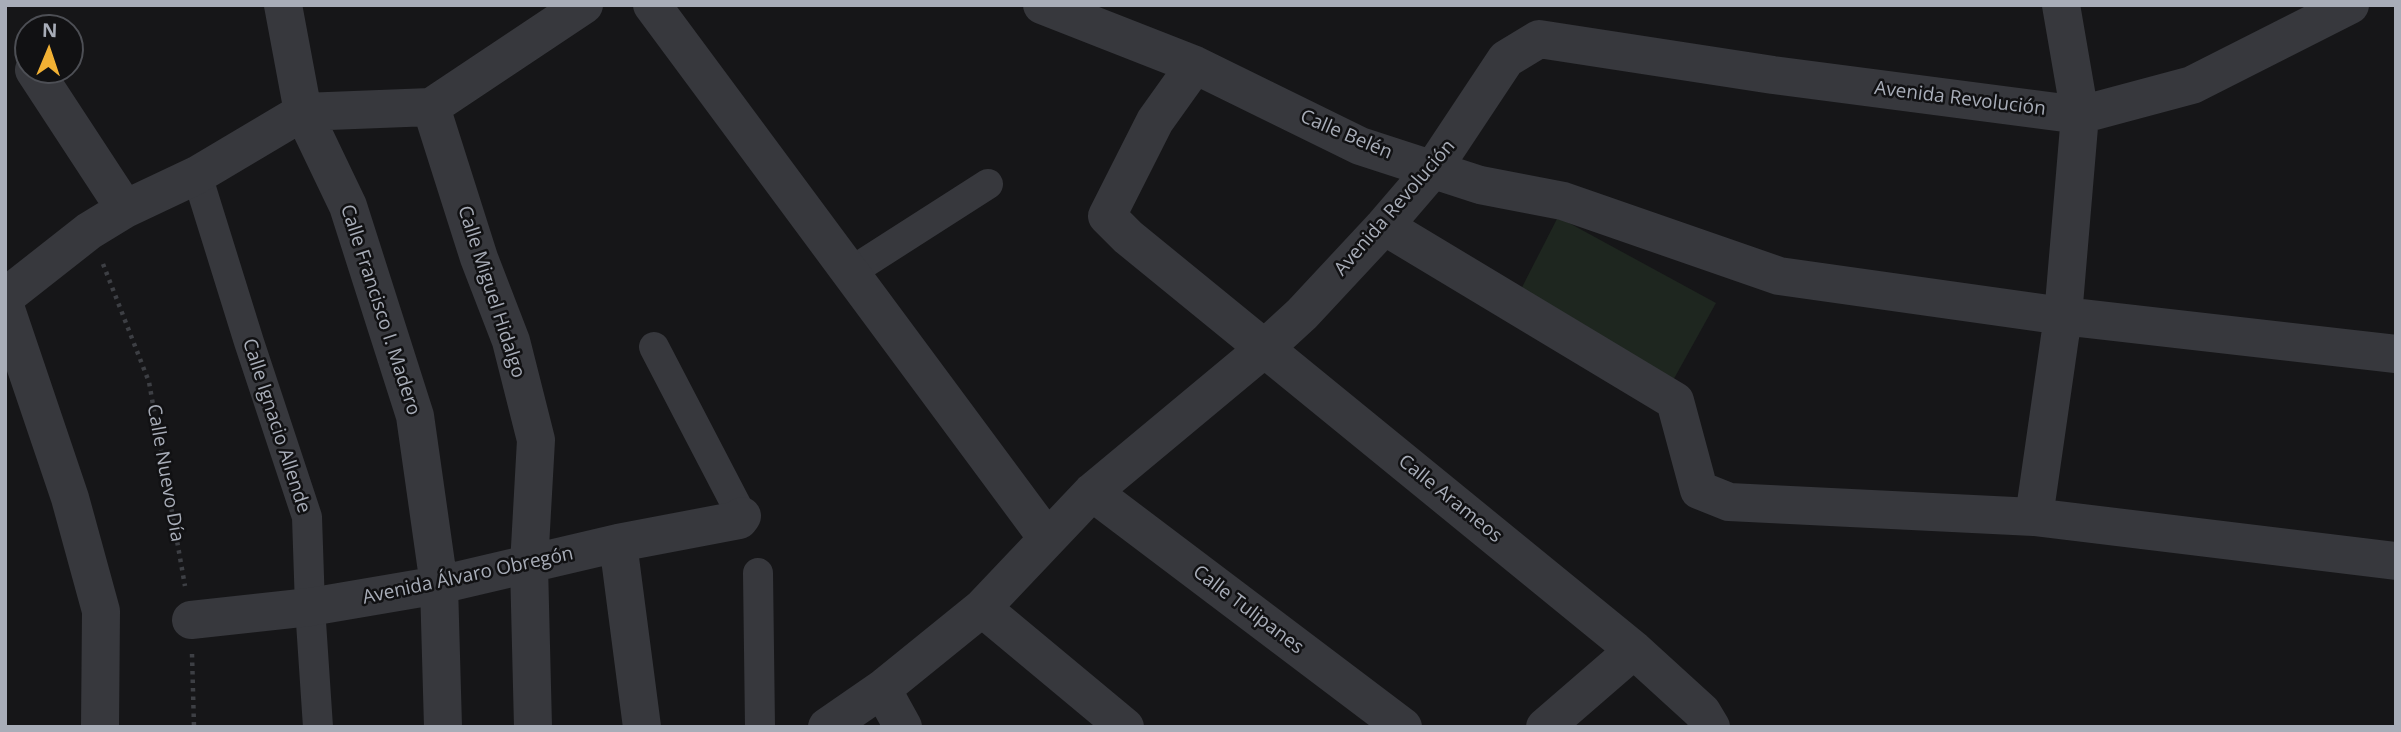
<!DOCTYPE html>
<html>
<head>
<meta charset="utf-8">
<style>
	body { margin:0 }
	#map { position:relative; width:2401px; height:732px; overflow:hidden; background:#161618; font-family:"Open Sans",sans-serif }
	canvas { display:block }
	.frame { position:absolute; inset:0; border:7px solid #a8adb8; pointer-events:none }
	.north { position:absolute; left:14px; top:14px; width:70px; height:70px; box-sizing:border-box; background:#111113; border:2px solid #4d4f55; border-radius:50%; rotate:2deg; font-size:19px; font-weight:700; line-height:28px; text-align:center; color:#a8adb8 }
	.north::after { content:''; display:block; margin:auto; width:24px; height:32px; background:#f2b134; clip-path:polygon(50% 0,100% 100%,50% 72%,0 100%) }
</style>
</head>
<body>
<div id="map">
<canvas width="2401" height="732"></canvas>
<div class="frame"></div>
<div class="north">N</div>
</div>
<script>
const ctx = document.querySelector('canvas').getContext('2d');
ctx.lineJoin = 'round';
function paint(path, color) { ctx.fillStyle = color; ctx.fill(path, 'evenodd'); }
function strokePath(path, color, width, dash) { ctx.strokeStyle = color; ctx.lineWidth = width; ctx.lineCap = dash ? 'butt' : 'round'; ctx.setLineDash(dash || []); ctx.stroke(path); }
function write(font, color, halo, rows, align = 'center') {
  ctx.font = font + ' "Open Sans",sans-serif'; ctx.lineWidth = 5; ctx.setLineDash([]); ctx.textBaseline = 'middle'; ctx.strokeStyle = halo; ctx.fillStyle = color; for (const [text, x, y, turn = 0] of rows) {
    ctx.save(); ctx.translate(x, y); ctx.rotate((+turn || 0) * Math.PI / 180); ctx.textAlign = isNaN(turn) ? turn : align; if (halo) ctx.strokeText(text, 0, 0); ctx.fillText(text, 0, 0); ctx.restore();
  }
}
paint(new Path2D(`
	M1558 217 1716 303 1671 384 1517 297Z`), '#1e261f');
strokePath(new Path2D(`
	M103 264 149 382 185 586
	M192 654 194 727`), '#3d3f44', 4.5, [3.5, 5]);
strokePath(new Path2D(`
	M197 175 249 342 307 517 310 607 318 727
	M849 273 988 184
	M654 347 742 516
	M758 573 760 727`), '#37383d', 30);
strokePath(new Path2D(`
	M283 5 303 112 348 206 415 416 439 585 443 727
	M652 5 1047 538
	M1042 5 1195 65 1360 146 1480 185 1563 201 1779 276 2063 316 2396 354
	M1195 65 1155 121 1107 216 1128 237 1634 650 1702 712 1711 727
	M34 70 125 209
	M431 107 479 258 511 341 536 440 529 565 533 727
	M431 107 584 5
	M1384 226 1675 401 1699 490 1729 502 2034 517 2396 561
	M5 297 89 231 125 209 197 175 303 112 431 107
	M5 306 70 498 101 611 100 727
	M1092 492 1403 727
	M2034 517 2063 316 2080 115 2061 5
	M618 543 642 727
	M982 608 1125 727
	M191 620 310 607 439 585 618 543 739 520 742 516
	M882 689 903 727
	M827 727 882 689 982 608 1092 492 1265 348 1302 314 1384 226 1433 169 1506 59 1539 39 1773 75 2080 115 2192 85 2350 5
	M1545 727 1634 650`), '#37383d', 38);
write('19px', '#a8adb8', '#111113', [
	["Avenida Revolución",1960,99,7],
	["Calle Belén",1346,135,23],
	["Avenida Revolución",1395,208,-49],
	["Calle Miguel Hidalgo",491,292,72],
	["Calle Francisco I. Madero",380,310,72],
	["Calle Ignacio Allende",276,426,72],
	["Calle Nuevo Día",165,473,80],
	["Calle Arameos",1450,499,39],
	["Avenida Álvaro Obregón",468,576,-12],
	["Calle Tulipanes",1248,610,37]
]);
</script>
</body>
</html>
